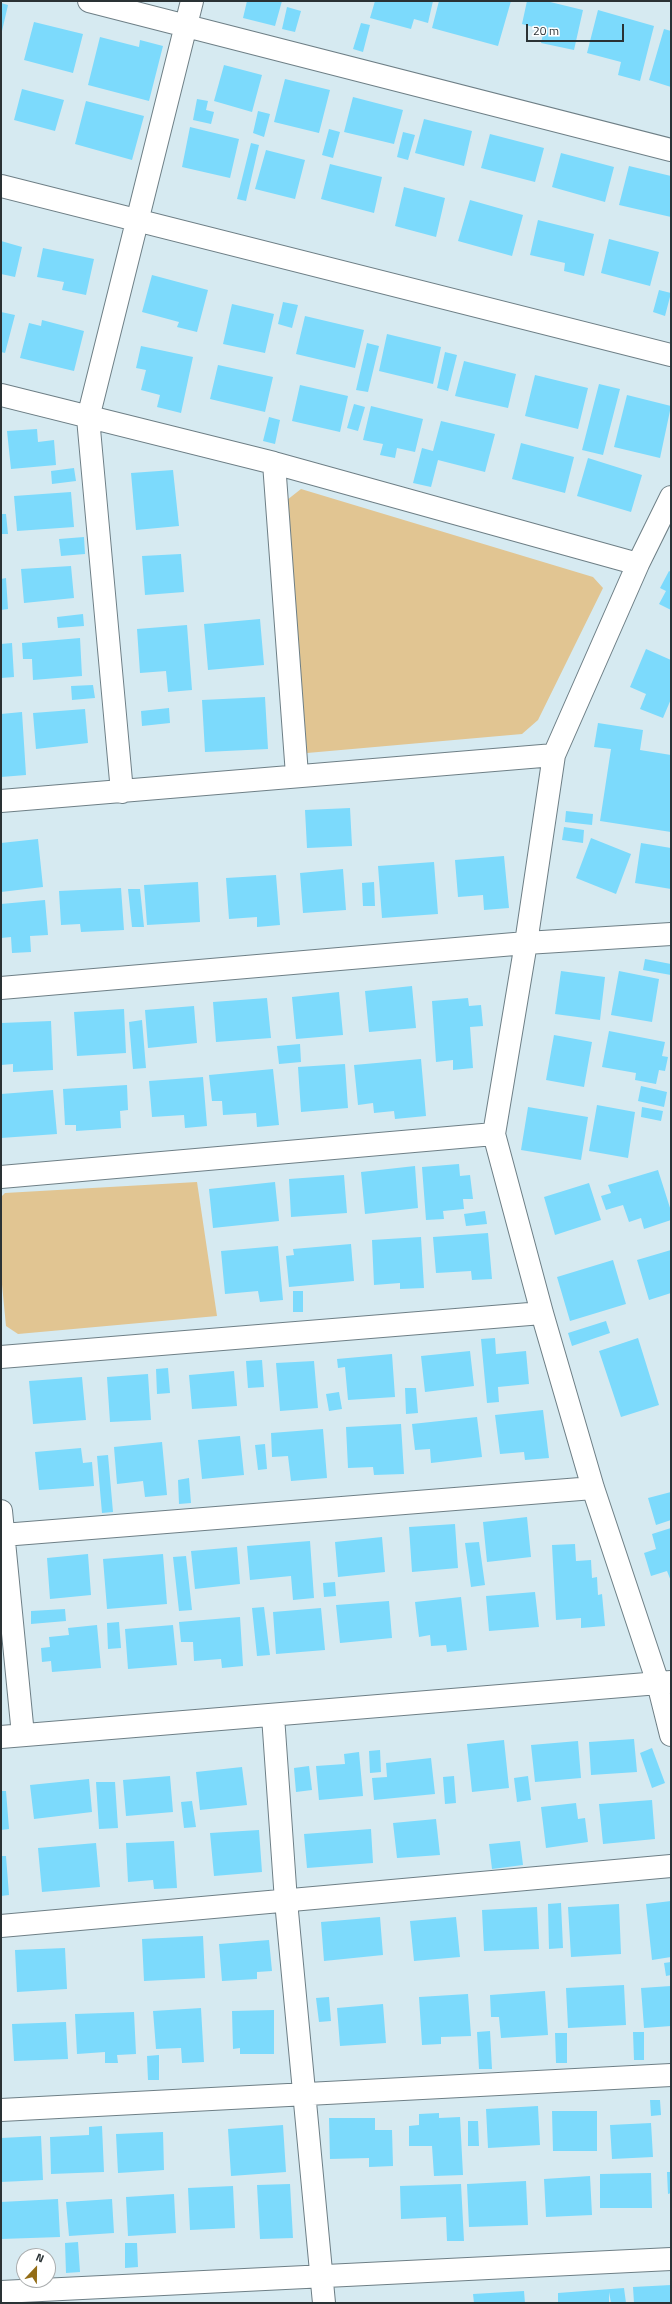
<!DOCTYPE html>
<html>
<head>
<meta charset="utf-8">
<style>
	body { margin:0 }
	#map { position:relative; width:672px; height:2304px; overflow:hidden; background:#d6eaf1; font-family:"Titillium Web",sans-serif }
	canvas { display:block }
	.frame { position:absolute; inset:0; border:2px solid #2a3235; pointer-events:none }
	.north { position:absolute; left:16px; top:2248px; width:40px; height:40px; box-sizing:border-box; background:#fff; border:1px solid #aaadae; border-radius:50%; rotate:22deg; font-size:11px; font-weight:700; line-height:16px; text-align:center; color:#2a3235 }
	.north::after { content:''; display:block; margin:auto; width:14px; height:18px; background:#936d16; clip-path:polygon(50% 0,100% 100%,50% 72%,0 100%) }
	.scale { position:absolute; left:526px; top:24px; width:98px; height:18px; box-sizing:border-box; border:2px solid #2a3235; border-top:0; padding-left:5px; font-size:12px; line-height:14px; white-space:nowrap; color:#2a3235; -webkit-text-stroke:3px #fff; paint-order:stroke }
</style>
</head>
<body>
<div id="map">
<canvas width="672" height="2304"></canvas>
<div class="frame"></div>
<div class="north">N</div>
<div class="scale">20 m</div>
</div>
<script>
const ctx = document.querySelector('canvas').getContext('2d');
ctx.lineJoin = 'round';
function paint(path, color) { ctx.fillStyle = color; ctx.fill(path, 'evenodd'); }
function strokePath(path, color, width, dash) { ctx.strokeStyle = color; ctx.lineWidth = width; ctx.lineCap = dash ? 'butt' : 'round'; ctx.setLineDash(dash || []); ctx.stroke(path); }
paint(new Path2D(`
	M301 489 593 577 603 588 538 720 522 734 307 753 287 500Z
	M197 1182 217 1316 18 1334 6 1326 1 1274V1197L5 1193Z`), '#e1c592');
paint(new Path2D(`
	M247 1H282L275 26 243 18Z
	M375 1H433L428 23 414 19 411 29 370 18Z
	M439 1H511L498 46 432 28Z
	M527 1H546L583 10 574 50 541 43 544 30 522 24Z
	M1 3 8 5 2 31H1Z
	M287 7 301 11 295 32 282 29Z
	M598 10 654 26 640 81 618 75 621 62 587 53Z
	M34 22 83 34 73 73 24 60Z
	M361 23 370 25 363 52 353 49Z
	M664 29 671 31V87L649 80Z
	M100 37 139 47 140 40 163 46 149 101 88 85Z
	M224 65 262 75 252 112 214 101Z
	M285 79 330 90 319 133 274 122Z
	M22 89 64 100 55 131 14 120Z
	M353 97 403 110 394 144 344 132Z
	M197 99 208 101 206 110 214 112 211 124 193 120Z
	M86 101 144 116 132 160 75 144Z
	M258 111 270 114 264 137 253 133Z
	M424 119 472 131 464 166 415 153Z
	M190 127 239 139 230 178 182 167Z
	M329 129 340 132 333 158 322 155Z
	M403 132 415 135 408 160 397 157Z
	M490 134 544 148 535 182 481 168Z
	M251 143 259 145 246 201 237 199Z
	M266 150 305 160 295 199 255 189Z
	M561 153 614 167 605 202 552 187Z
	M330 164 382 177 374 213 321 199Z
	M629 166 671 176V217L619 205Z
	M404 187 445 198 436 237 395 226Z
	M470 200 523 215 512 256 458 241Z
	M538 220 594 234 584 276 564 271 565 263 530 255Z
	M609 239 659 252 650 286 601 273Z
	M1 241 22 247 15 277 1 274Z
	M43 248 94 259 86 295 62 290 64 282 37 277Z
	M152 275 208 290 197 332 177 327 179 322 142 312Z
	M659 290 671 293 665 316 653 312Z
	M283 302 298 305 292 328 278 324Z
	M232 304 274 314 265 353 223 344Z
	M1 312 15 315 5 353 1 352Z
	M305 316 364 330 355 368 296 354Z
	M42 320 84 331 74 371 20 358 29 323 41 326Z
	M387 334 441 347 433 384 379 371Z
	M367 343 379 346 368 392 356 390Z
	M141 346 193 357 181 413 157 407 160 395 141 390 146 370 136 368Z
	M445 352 457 355 448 391 437 388Z
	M464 361 516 374 508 408 455 396Z
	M218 365 273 377 265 412 210 399Z
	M535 375 588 388 578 429 525 416Z
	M599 384 620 389 603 455 582 450Z
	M300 385 348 396 340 432 292 421Z
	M627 395 671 406 660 458 614 447Z
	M354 404 365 407 358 431 347 428Z
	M371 406 423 419 415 452 397 448 395 458 380 455 383 444 363 440Z
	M269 417 280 420 275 444 263 441Z
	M441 421 495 434 485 472 438 460 431 487 413 483 422 448 433 451Z
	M37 429 38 442 54 440 56 465 11 469 7 431Z
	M521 443 574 457 565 493 512 479Z
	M588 458 642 475 631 512 577 496Z
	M74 468 76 481 52 484 51 471Z
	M173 470 179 526 136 530 131 473Z
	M71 492 74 527 17 531 14 496Z
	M1 514H6L8 534H1Z
	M84 537 85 554 61 556 59 539Z
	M181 554 184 592 145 595 142 556Z
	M71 566 74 598 24 603 21 569Z
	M669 571 671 572V610L659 604 666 591 660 588Z
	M6 578 8 609 1 610V579Z
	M83 614 84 626 58 628 57 617Z
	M260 619 264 665 208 670 204 624Z
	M187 625 192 690 168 692 166 671 140 673 137 629Z
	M80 638 82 676 33 680 32 659H23L22 643Z
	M12 643 14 677 1 678V644Z
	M646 649 671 660V699L663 718 640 709 646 694 630 687Z
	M93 685 95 698 72 700 71 686Z
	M265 697 268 749 205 752 202 700Z
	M169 708 170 723 142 726 141 711Z
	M85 709 88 743 36 749 33 713Z
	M22 712 26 775 1 777V714Z
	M598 723 643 730 640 750 671 755V832L600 821 611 749 594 747Z
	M350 808 352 846 307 848 305 810Z
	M566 811 593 814 592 825 565 822Z
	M564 827 584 830 583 843 562 840Z
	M591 838 631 854 616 894 576 878Z
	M38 839 43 887 1 892V843Z
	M641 843 671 848V889L635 883Z
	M504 856 509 908 484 910 483 895 458 897 455 860Z
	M434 862 438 914 382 918 378 866Z
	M343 869 346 910 303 913 300 873Z
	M276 875 280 925 257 927V917L229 919 226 878Z
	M198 882 200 922 147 925 144 885Z
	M374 882 375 906H363L362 883Z
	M121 888 124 930 81 932 80 924 61 925 59 891Z
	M128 889H140L144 927H132Z
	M45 900 48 935 30 936 31 952 12 953 11 937 1 938V904Z
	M645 959 671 964V975L643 970Z
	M561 971 605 977 600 1020 555 1014Z
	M619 971 659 979 652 1022 611 1015Z
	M412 986 416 1028 369 1032 365 991Z
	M339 992 343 1035 296 1039 292 997Z
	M267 998 271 1038 216 1042 213 1002Z
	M468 998 469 1006 481 1005 483 1026 470 1027 473 1068 453 1070V1060L436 1062 432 1001Z
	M194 1006 197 1043 148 1048 145 1010Z
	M124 1009 126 1053 77 1056 74 1012Z
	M142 1020 146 1068 133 1069 129 1022Z
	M51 1021 53 1070 13 1072V1064L1 1065V1023Z
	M609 1031 665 1042 662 1056 668 1057 665 1071 659 1070 656 1084 635 1080 636 1073 602 1067Z
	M554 1035 592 1042 584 1087 546 1080Z
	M300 1044 301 1062 279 1064 277 1046Z
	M421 1059 426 1116 395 1119 394 1111 374 1113 373 1103 358 1105 354 1065Z
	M345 1064 348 1108 301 1112 298 1067Z
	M273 1069 279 1125 257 1127 256 1113 223 1115 222 1101H212L209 1075Z
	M203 1077 207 1126 185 1128 184 1115 152 1117 149 1081Z
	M127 1085 128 1110 120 1111 121 1128 76 1131V1125H65L63 1089Z
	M641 1086 667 1092 664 1107 638 1101Z
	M53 1090 57 1134 1 1138V1094Z
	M597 1105 635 1112 628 1158 589 1151Z
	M528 1107 588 1117 581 1160 521 1150Z
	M642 1107 663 1111 661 1121 641 1117Z
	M459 1164 460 1176 470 1175 473 1199H463L464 1209 443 1211 444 1219 426 1220 422 1167Z
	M415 1166 418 1208 365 1214 361 1172Z
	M658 1170 671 1211V1220L644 1229 641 1218 629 1222 623 1205 606 1210 601 1196 611 1193 608 1185Z
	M344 1175 347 1213 291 1217 289 1179Z
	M275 1182 279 1221 213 1228 209 1189Z
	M589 1183 601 1220 555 1235 544 1197Z
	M485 1211 487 1224 466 1226 464 1214Z
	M488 1233 492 1279 472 1280 471 1271 436 1273 433 1237Z
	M421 1237 424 1288 400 1289V1283L374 1285 372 1240Z
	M351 1244 354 1281 289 1287 286 1256 294 1255 293 1249Z
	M278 1246 283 1300 260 1302 258 1291 225 1294 221 1251Z
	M671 1250V1293L649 1300 637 1260Z
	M613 1260 626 1304 570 1321 557 1277Z
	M293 1291H303V1312H293Z
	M606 1321 610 1333 572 1346 568 1333Z
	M495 1338 496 1354 526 1351 529 1384 498 1387 499 1402 487 1403 481 1339Z
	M638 1338 659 1405 621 1417 599 1351Z
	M470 1351 474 1386 425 1392 421 1356Z
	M392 1354 395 1397 348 1400 345 1367 338 1368 337 1359Z
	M262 1360 264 1387 248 1388 246 1361Z
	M314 1361 318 1408 280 1411 276 1363Z
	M168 1368 170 1393 157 1394 156 1369Z
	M234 1371 237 1406 192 1409 189 1375Z
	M148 1374 151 1420 110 1422 107 1377Z
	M82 1377 86 1420 33 1424 29 1381Z
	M405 1388H416L418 1413 406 1414Z
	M339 1392 342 1409 329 1411 326 1394Z
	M543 1410 549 1458 525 1460 524 1452 500 1454 495 1415Z
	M477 1417 482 1457 431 1463 430 1449 415 1450 412 1424Z
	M401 1424 404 1474 374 1475 373 1467 348 1468 346 1427Z
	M323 1429 327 1478 291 1481 288 1456 272 1457 271 1433Z
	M240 1436 244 1475 202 1479 198 1440Z
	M162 1442 167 1495 145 1497 143 1481 117 1484 114 1447Z
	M265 1444 267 1469 258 1470 255 1445Z
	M81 1448 83 1463 92 1462 94 1486 39 1490 35 1452Z
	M108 1455 113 1512 102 1513 97 1456Z
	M189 1478 191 1503 179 1504 178 1480Z
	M671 1492V1520L656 1525 648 1498Z
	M527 1517 531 1557 487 1562 483 1522Z
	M455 1524 458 1568 412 1572 409 1527Z
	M671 1528V1581L667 1571 651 1576 644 1553 656 1549 652 1534Z
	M382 1537 385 1572 338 1577 335 1542Z
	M310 1541 314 1598 293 1600 291 1576 250 1580 247 1546Z
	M479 1542 485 1585 471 1587 465 1543Z
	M575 1544 576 1561 591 1560 592 1578 597 1577 598 1595 602 1594 605 1626 581 1628V1618L556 1620 552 1545Z
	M237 1547 240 1584 195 1589 191 1551Z
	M88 1554 91 1595 50 1599 47 1558Z
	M163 1554 167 1604 107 1609 103 1559Z
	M186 1556 192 1610 179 1611 173 1557Z
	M335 1582 336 1596 324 1597 323 1583Z
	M535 1592 539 1627 489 1631 486 1596Z
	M461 1597 467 1650 447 1652 446 1645 431 1646 430 1635 419 1637 415 1602Z
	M389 1601 392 1638 340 1643 336 1605Z
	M264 1607 270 1655 257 1656 252 1608Z
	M321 1608 325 1650 276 1654 273 1612Z
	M65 1609 66 1621 31 1624V1611Z
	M240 1617 243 1666 222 1668 221 1659 194 1661 193 1642H181L179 1622Z
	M119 1622 121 1648 108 1649 107 1623Z
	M97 1625 101 1668 52 1672 51 1661 42 1662 41 1648 50 1647 49 1637 69 1635 68 1628Z
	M173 1625 177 1665 128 1669 125 1629Z
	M634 1739 637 1772 591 1775 589 1742Z
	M504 1740 509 1788 472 1792 467 1744Z
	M578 1741 581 1778 535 1782 531 1745Z
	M652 1748 665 1783 652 1788 640 1753Z
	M380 1750 381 1772 370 1773 369 1751Z
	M359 1752 363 1796 319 1800 316 1766 345 1764 344 1754Z
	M431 1758 435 1794 374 1800 372 1778 387 1777 386 1763Z
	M309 1766 312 1790 296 1792 294 1768Z
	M242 1767 247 1805 200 1810 196 1772Z
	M170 1776 173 1812 126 1816 123 1780Z
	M454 1776 456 1803 445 1804 443 1777Z
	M528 1776 531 1800 517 1802 514 1778Z
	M89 1779 92 1812 34 1819 30 1785Z
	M96 1782H115L118 1828 99 1829Z
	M1 1791H6L9 1829 1 1830Z
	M652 1800 655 1839 603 1844 599 1804Z
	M192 1801 196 1827 184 1828 181 1802Z
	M576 1803 578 1819 585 1818 588 1842 546 1848 541 1807Z
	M436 1819 440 1855 397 1858 393 1823Z
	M371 1829 373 1863 307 1868 304 1834Z
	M259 1830 262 1872 214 1876 210 1833Z
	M174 1841 177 1888 154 1889 153 1880 128 1882 126 1843Z
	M520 1841 523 1865 492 1869 489 1844Z
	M96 1843 100 1887 42 1892 38 1848Z
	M1 1856H6L9 1895 1 1896Z
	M671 1901V1957L652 1960 646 1904Z
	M561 1903 563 1948 549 1949 548 1904Z
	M619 1904 621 1954 571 1957 568 1907Z
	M537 1907 539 1949 484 1951 482 1910Z
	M380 1917 383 1955 324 1961 321 1922Z
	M456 1917 460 1957 414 1961 410 1921Z
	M203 1936 205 1978 144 1981 142 1939Z
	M269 1940 272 1971 257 1972V1979L222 1981 219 1944Z
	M65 1948 67 1989 17 1992 15 1950Z
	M671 1962V1975L666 1976 664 1963Z
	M624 1985 626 2025 568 2028 566 1988Z
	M671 1986V2026L644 2028 641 1988Z
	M545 1991 548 2035 501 2038 499 2017H491L490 1995Z
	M468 1994 471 2036 441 2037V2044L422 2045 419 1997Z
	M329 1997 331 2021 319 2022 316 1998Z
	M383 2004 386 2043 340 2046 337 2008Z
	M201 2008 204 2062 182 2063 181 2048 156 2049 153 2011Z
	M274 2010V2054H240V2048L233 2049 232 2011Z
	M134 2012 136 2054 117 2055 118 2063H105V2052L77 2054 75 2014Z
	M66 2022 68 2059 14 2061 12 2024Z
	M490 2031 492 2069H479L477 2032Z
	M633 2032H644V2060H634Z
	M555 2033H567V2063H556Z
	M159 2055V2080H148L147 2056Z
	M650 2100H660L661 2115 651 2116Z
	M538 2106 540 2145 488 2148 486 2109Z
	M552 2111H597V2151H553Z
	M439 2113V2118L460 2117 463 2175 434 2176 432 2146H409V2126L419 2125V2114Z
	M329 2118H375V2130H392L393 2166 369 2167V2158L330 2159Z
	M468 2121H478L479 2146H468Z
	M651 2123 653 2157 612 2159 610 2125Z
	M283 2125 286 2172 231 2176 228 2129Z
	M102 2126 104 2172 51 2174 50 2137 89 2135V2127Z
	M163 2132 164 2170 118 2173 116 2134Z
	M41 2136 43 2180 1 2182V2138Z
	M667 2172H671V2193L668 2194Z
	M651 2173 652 2208H600V2174Z
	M590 2176 592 2215 546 2217 544 2179Z
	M526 2181 528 2225 469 2227 467 2184Z
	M290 2184 293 2238 260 2239 257 2185Z
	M461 2184 464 2241H447L446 2217 401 2219 400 2186Z
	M233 2186 235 2228 190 2230 188 2188Z
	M174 2194 176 2233 128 2236 126 2197Z
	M58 2199 60 2237 1 2239V2202Z
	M112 2199 114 2233 69 2236 66 2202Z
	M78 2242 80 2272 66 2273 65 2243Z
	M125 2243H137L138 2267 125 2268Z
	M671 2285V2303H634L633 2287Z
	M624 2288 626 2303H611L609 2292V2303H558V2293Z
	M524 2291 525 2303H474L473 2294Z`), '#7cdafc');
const minor = new Path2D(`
	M89 1 671 150
	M1 186 671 355
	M1 395 274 463 638 564
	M274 463 297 775
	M671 497 638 564 554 755 526 943 494 1134 542 1313 593 1488 658 1683 671 1735
	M122 792 88 418 192 1
	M1 801 554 755
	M1 988 526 943 671 934
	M1 1177 494 1134
	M1 1357 542 1313
	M1 1511 23 1735
	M3 1535 593 1488
	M273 1716 286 1901 324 2303
	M1 1737 671 1682
	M1 1926 671 1866
	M1 2110 671 2075
	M1 2292 671 2259`);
strokePath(minor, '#6e7f86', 24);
strokePath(minor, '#fff', 22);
</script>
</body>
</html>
